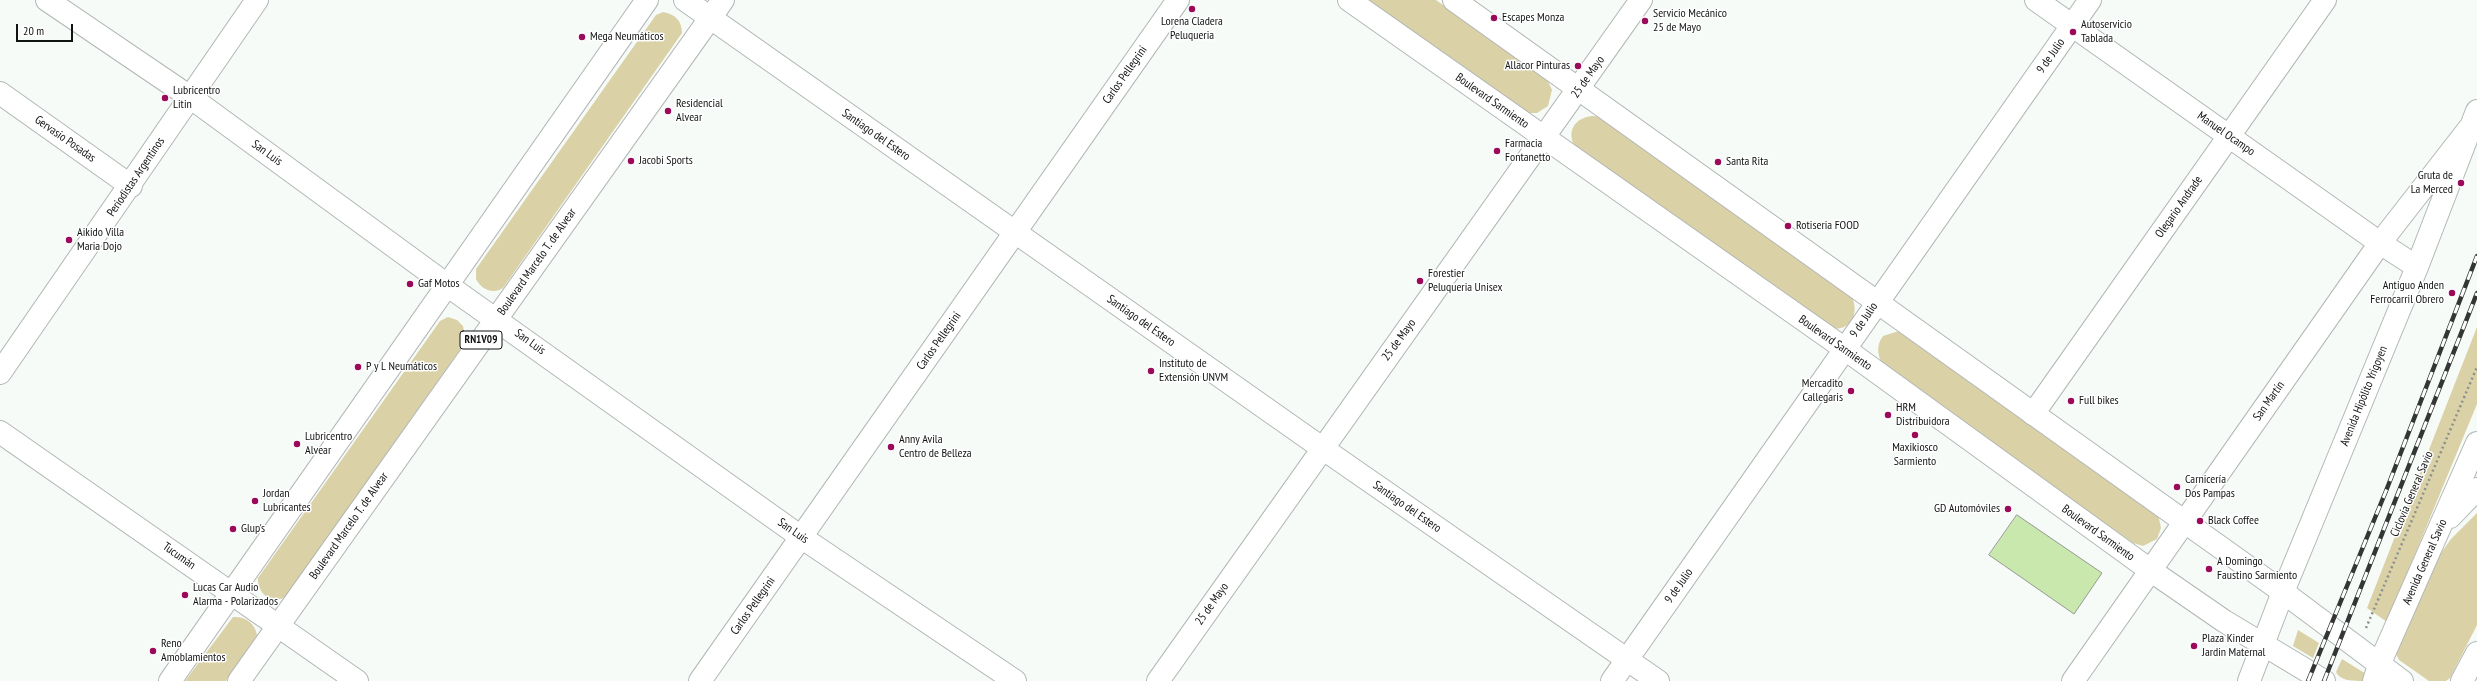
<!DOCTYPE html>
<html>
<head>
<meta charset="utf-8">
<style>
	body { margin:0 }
	#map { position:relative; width:2477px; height:681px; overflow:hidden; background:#f6fbf8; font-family:"PT Sans Narrow",sans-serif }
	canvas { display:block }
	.scale { position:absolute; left:16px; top:24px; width:57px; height:18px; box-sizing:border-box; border:2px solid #111312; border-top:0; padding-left:5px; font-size:12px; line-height:14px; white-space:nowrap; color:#111312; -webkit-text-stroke:3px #fff; paint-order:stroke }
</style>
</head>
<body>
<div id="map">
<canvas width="2477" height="681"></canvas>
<div class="scale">20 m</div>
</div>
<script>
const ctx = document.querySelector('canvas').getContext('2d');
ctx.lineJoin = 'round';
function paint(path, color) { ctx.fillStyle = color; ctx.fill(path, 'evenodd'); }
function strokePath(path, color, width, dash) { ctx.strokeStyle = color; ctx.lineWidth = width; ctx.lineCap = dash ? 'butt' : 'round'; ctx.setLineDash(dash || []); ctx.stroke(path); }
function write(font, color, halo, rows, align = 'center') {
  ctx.font = font + ' "PT Sans Narrow",sans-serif'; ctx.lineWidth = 3; ctx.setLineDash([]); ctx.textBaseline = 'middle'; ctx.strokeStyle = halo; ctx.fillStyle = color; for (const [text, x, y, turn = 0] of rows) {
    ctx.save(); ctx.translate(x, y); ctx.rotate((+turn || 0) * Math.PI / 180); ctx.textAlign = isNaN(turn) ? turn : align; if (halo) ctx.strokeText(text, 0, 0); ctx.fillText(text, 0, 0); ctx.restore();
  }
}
paint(new Path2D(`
	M1367 0H1436L1547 79 1552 90 1548 106 1537 113H1528Z
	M663 12C675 14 682 21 682 33L503 288C493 295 481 289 476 279V269L656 15Z
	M1592 116 1602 117 1852 297C1859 313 1852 330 1832 329L1575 147C1566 131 1575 118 1592 116Z
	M448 317 457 320 463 326 466 341 285 597C271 605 257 593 258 578L440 321Z
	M2477 327V404L2387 622 2367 608Z
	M1899 331 2158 514 2161 528 2157 539 2143 546 2133 543 1884 367C1878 357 1875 347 1883 336Z
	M2477 513V625L2450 678 2446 681H2429L2399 660 2395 652 2439 556 2451 539Z
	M233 617C245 616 255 623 257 635L226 681H185Z
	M2298 630 2319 643 2313 658 2293 646Z
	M2342 659 2366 674 2364 681C2354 681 2340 681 2336 672Z`), '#dad1a6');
const building = new Path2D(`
	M2017 515 2102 573 2074 614 1989 555Z`);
paint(building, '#c8e8ad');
strokePath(building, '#969894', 1);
const minor = new Path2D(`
	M47 0 190 97 447 285 801 537 1015 681
	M685 0 1322 448 1658 681
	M2036 0 2380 243 2417 267
	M0 93 131 186
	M0 373 257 0
	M2033 414 2325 0
	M0 432 357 681
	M2283 592 2417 267 2477 111
	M700 681 1178 0
	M1158 681 1641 0
	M1612 681 2090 0
	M2073 681 2380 243 2471 126`);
const major = new Path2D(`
	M1349 0 1845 349 2150 570 2224 621 2324 681
	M1454 0 2283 592 2402 681
	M2450 517 2477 489
	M170 681 647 0
	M239 681 723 0
	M2249 681 2283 592
	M2374 681 2379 665 2477 443
	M2462 681 2477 653`);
strokePath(minor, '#b1b7b4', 24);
strokePath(major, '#b1b7b4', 24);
strokePath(new Path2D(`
	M2366 628 2477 367`), '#8c908e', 2.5, [2, 3]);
strokePath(minor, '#fff', 22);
strokePath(major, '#fff', 22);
const rail = new Path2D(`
	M2308 681 2386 491 2477 256
	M2324 681 2477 293`);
strokePath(rail, '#333635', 4.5);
strokePath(rail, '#fff', 3, [9]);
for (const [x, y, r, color] of [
	[1192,9,4,"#9b0a5a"],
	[1494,18,4,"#9b0a5a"],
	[1645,21,4,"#9b0a5a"],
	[2073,32,4,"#9b0a5a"],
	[582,37,4,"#9b0a5a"],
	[1578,66,4,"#9b0a5a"],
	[165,98,4,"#9b0a5a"],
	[668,111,4,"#9b0a5a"],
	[1497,151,4,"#9b0a5a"],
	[631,161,4,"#9b0a5a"],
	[1718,162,4,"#9b0a5a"],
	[2461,183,4,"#9b0a5a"],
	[1788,226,4,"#9b0a5a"],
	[69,240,4,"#9b0a5a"],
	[1420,281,4,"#9b0a5a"],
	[410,284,4,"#9b0a5a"],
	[2452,293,4,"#9b0a5a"],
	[358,367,4,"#9b0a5a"],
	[1151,371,4,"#9b0a5a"],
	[1851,391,4,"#9b0a5a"],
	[2071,401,4,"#9b0a5a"],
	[1888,415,4,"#9b0a5a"],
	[1915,435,4,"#9b0a5a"],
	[297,444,4,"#9b0a5a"],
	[891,447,4,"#9b0a5a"],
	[2177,487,4,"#9b0a5a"],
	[255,501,4,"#9b0a5a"],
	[2008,509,4,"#9b0a5a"],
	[2200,521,4,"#9b0a5a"],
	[233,529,4,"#9b0a5a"],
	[2209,569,4,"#9b0a5a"],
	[185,595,4,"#9b0a5a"],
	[2194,646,4,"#9b0a5a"],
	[153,651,4,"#9b0a5a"]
]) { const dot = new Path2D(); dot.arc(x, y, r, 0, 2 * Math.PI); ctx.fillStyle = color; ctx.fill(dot); strokePath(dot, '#fff', 1.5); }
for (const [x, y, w] of [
	[481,340,42]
]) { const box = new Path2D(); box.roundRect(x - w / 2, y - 9, w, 18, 3); ctx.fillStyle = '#fff'; ctx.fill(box); strokePath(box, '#111312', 1); }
write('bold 11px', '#111312', null, [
	["RN1V09",481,340]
]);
write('12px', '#111312', '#fff', [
	["Servicio Mecánico",1653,14],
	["25 de Mayo",1653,28],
	["Escapes Monza",1502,18],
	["Lorena Cladera",1192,22,"center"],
	["Peluqueria",1192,36,"center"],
	["Autoservicio",2081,25],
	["Tablada",2081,39],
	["Mega Neumáticos",590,37],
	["Allacor Pinturas",1570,66,"right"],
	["Lubricentro",173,91],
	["Litin",173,105],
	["Residencial",676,104],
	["Alvear",676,118],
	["Farmacia",1505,144],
	["Fontanetto",1505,158],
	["Jacobi Sports",639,161],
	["Santa Rita",1726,162],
	["Gruta de",2453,176,"right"],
	["La Merced",2453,190,"right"],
	["Rotiseria FOOD",1796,226],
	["Aikido Villa",77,233],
	["Maria Dojo",77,247],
	["Forestier",1428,274],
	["Peluqueria Unisex",1428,288],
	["Gaf Motos",418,284],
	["Antiguo Anden",2444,286,"right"],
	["Ferrocarril Obrero",2444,300,"right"],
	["Instituto de",1159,364],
	["Extensión UNVM",1159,378],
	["P y L Neumáticos",366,367],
	["Mercadito",1843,384,"right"],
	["Callegaris",1843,398,"right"],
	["Full bikes",2079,401],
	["HRM",1896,408],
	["Distribuidora",1896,422],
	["Lubricentro",305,437],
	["Alvear",305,451],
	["Anny Avila",899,440],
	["Centro de Belleza",899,454],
	["Maxikiosco",1915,448,"center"],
	["Sarmiento",1915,462,"center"],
	["Carnicería",2185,480],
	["Dos Pampas",2185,494],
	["Jordan",263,494],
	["Lubricantes",263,508],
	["GD Automóviles",2000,509,"right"],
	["Black Coffee",2208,521],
	["Glup's",241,529],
	["A Domingo",2217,562],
	["Faustino Sarmiento",2217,576],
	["Lucas Car Audio",193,588],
	["Alarma - Polarizados",193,602],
	["Plaza Kinder",2202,639],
	["Jardin Maternal",2202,653],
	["Reno",161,644],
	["Amoblamientos",161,658]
], 'left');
write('12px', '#111312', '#fff', [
	["9 de Julio",2051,56,-55],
	["Carlos Pellegrini",1125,75,-55],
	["25 de Mayo",1588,77,-55],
	["Boulevard Sarmiento",1492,101,35],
	["Manuel Ocampo",2226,134,35],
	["Santiago del Estero",876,135,35],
	["Gervasio Posadas",65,139,35],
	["San Luis",267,153,36],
	["Periodistas Argentinos",136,177,-56],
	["Olegario Andrade",2179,207,-55],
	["Boulevard Marcelo T. de Alvear",537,262,-55],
	["9 de Julio",1864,320,-56],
	["Santiago del Estero",1141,321,35],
	["25 de Mayo",1399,340,-54],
	["Carlos Pellegrini",939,341,-55],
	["San Luis",530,342,36],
	["Boulevard Sarmiento",1835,343,35],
	["Avenida Hipólito Yrigoyen",2364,396,-68],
	["San Martín",2269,401,-55],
	["Ciclovía General Savio",2412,494,-67],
	["Santiago del Estero",1407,507,35],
	["Boulevard Marcelo T. de Alvear",349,526,-55],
	["San Luis",793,531,35],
	["Boulevard Sarmiento",2098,533,36],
	["Tucumán",179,556,35],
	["Avenida General Savio",2425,562,-66],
	["9 de Julio",1679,586,-55],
	["25 de Mayo",1212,604,-55],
	["Carlos Pellegrini",753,606,-55]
]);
</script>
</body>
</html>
